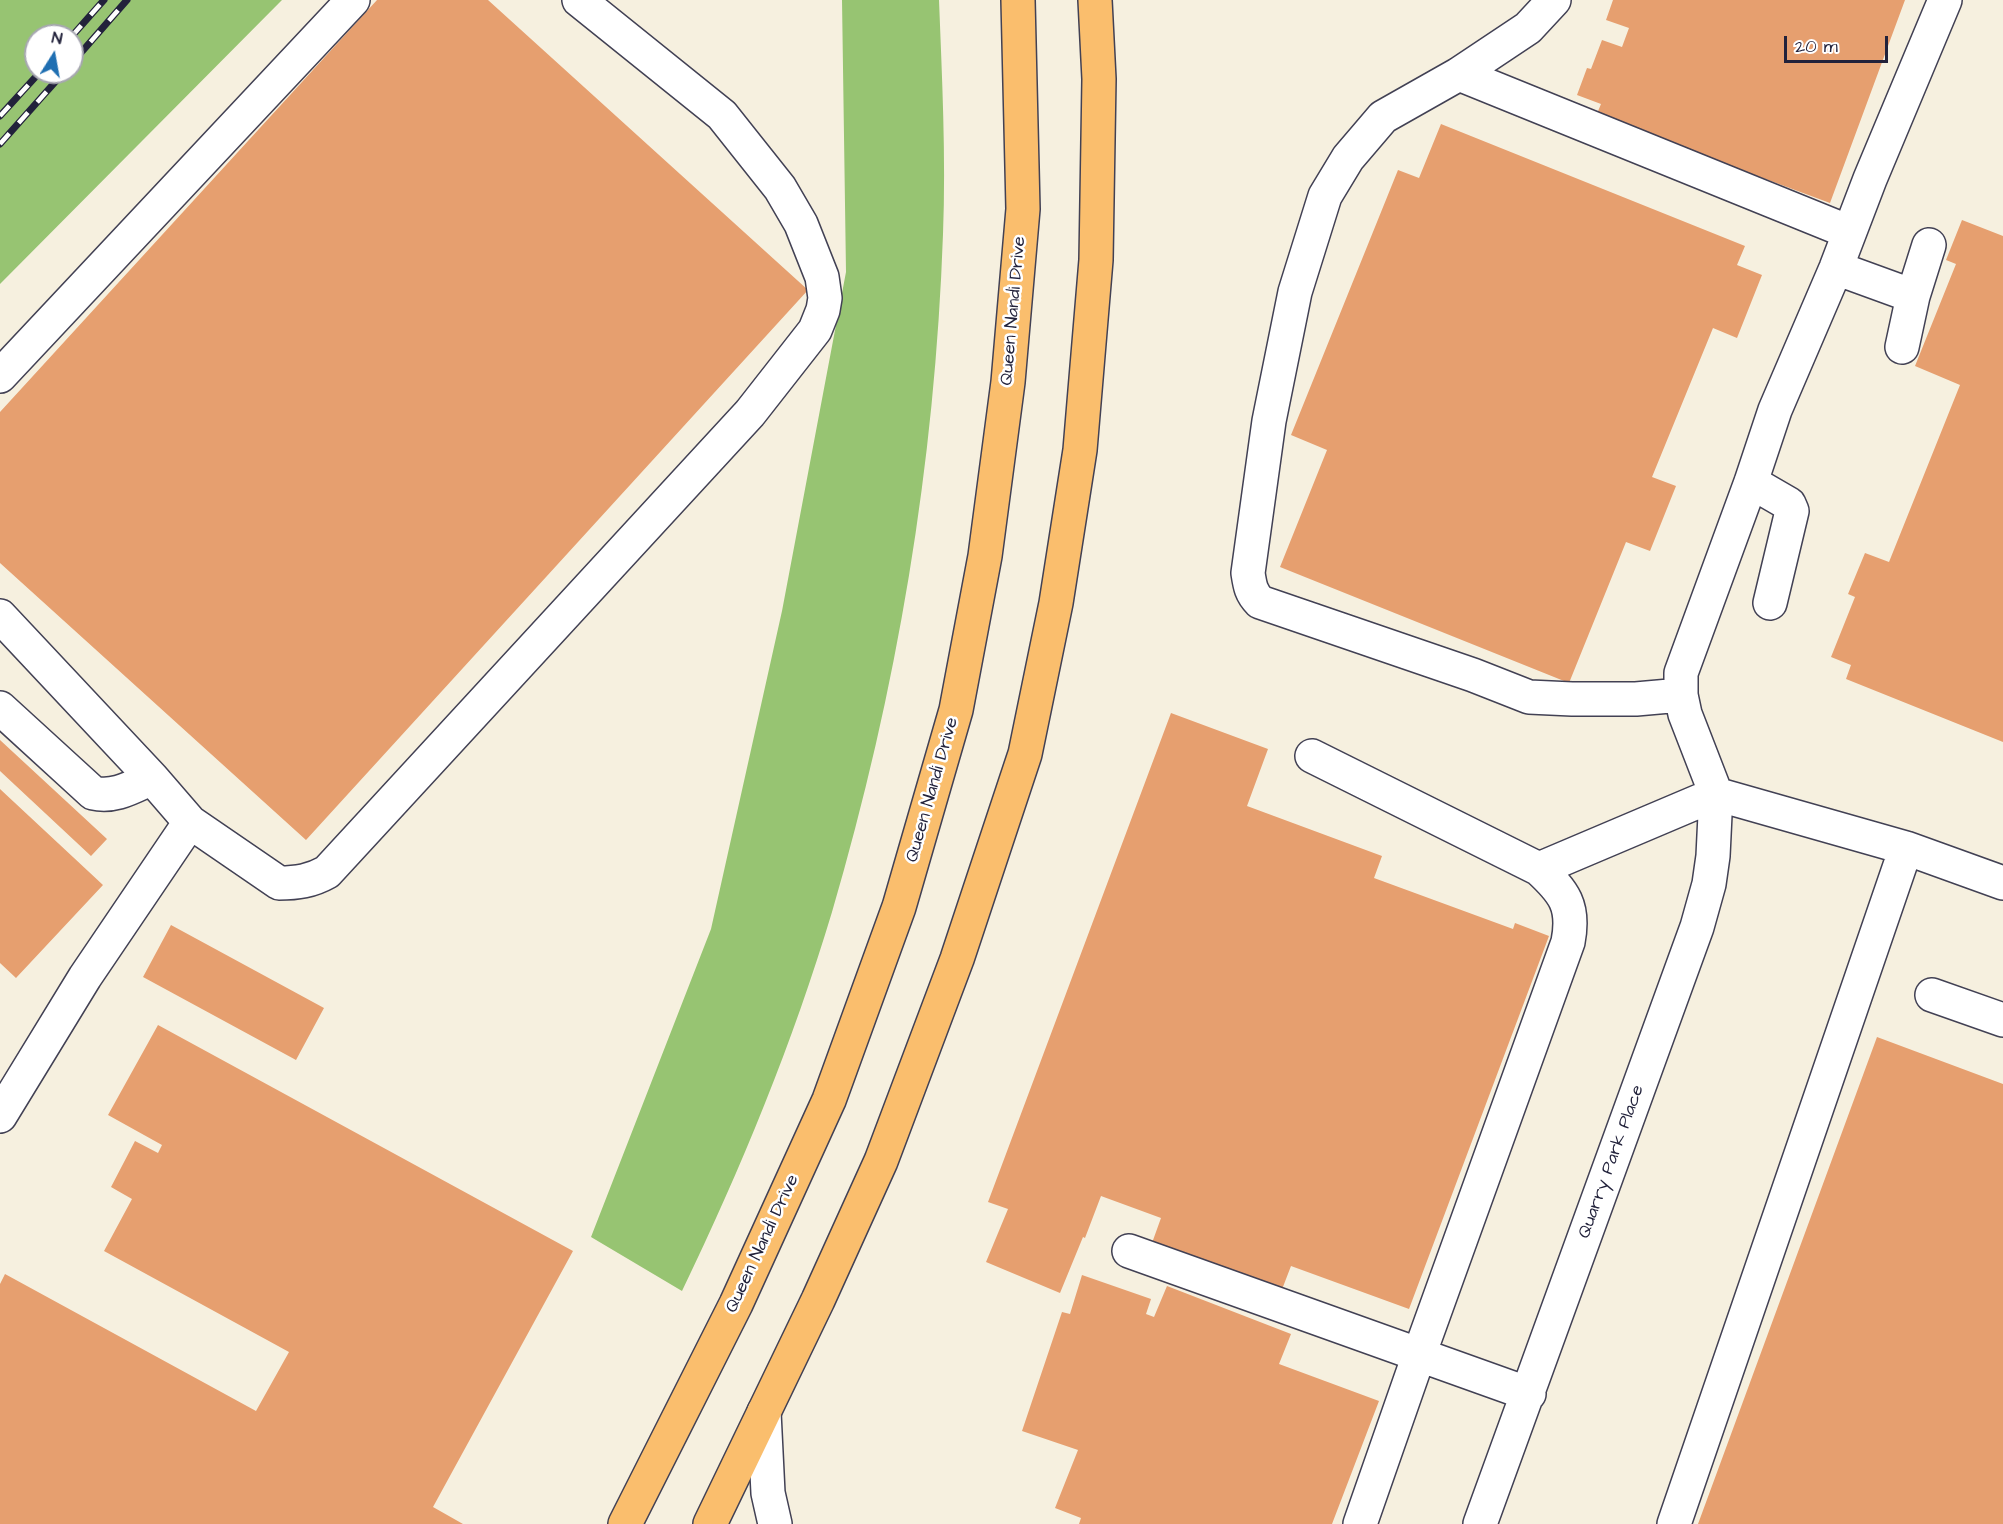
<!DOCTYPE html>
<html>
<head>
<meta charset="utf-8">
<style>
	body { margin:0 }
	#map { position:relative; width:2003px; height:1524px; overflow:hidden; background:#f6f0df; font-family:"Architects Daughter",sans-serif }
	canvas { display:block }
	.north { position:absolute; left:24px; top:24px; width:60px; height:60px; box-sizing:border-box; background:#fff; border:2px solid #a7a7b1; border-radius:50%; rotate:11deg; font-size:16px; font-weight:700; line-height:24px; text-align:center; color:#22223b }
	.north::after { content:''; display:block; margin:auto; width:21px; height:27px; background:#1f6fb2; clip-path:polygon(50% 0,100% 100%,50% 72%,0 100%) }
	.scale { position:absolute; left:1784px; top:36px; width:104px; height:27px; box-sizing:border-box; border:3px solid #22223b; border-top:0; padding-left:8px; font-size:18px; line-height:21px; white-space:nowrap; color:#22223b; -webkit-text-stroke:4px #fff; paint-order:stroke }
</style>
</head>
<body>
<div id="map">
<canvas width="2003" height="1524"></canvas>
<div class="north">N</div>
<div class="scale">20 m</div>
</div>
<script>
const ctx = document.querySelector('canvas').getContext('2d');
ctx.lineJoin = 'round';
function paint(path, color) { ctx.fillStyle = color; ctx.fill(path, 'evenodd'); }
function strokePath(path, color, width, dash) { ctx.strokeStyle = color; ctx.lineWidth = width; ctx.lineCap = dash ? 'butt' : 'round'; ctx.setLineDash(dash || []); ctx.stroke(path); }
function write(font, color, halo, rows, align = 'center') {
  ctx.font = font + ' "Architects Daughter",sans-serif'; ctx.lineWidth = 5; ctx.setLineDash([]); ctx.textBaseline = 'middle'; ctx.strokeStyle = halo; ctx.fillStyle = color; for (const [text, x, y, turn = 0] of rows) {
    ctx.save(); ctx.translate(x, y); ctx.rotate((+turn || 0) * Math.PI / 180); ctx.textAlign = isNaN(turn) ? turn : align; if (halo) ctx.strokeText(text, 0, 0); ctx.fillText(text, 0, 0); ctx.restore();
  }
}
paint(new Path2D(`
	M0 0H282L0 284ZM36 36H72V72H36Z
	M842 0H939C942 78 946 156 943 234 935 464 897 691 832 912 793 1042 741 1169 682 1291L591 1237 711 929 782 611 846 272Z`), '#97c472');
paint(new Path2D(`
	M377 0H488L808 290 306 840 0 563V412Z
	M1613 0H1905L1830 203 1596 116 1601 104 1577 95 1587 68 1591 69 1602 40 1622 47 1629 28 1606 20Z
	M1441 124 1745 246 1737 265 1762 275 1737 338 1713 328 1652 477 1676 486 1650 551 1626 542 1569 683 1280 567 1327 450 1291 435 1398 170 1419 178Z
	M1962 220 2003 236V742L1846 679 1851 665 1831 657 1855 597 1848 594 1865 553 1889 562 1960 385 1915 366 1956 264 1946 260Z
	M1171 713 1268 749 1247 806 1382 856 1374 878 1513 929 1515 923 1549 936 1409 1309 1291 1266 1281 1292 1152 1243 1161 1218 1101 1196 1085 1238 1083 1237 1060 1293 986 1262 1008 1209 988 1202Z
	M0 740 107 839 91 856 0 771Z
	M0 789 103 885 16 978 0 963Z
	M171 925 324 1008 296 1060 143 977Z
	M158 1025 573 1251 433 1507 463 1524H0V1284L5 1274 256 1411 289 1352 104 1251 132 1199 111 1187 135 1141 158 1153 162 1145 108 1115Z
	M1877 1037 2003 1084V1524H1698Z
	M1082 1275 1151 1299 1146 1314 1154 1317 1167 1286 1291 1334 1279 1364 1379 1401 1332 1524H1079L1081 1518 1055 1508 1078 1450 1022 1431 1062 1312 1070 1314Z`), '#e69f6f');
const minor = new Path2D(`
	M1554 0 1528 28 1459 74 1383 117 1348 158 1325 196 1295 292 1269 421 1248 573C1250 586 1251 593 1260 602L1473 675 1529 697 1572 699H1636L1681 695
	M1459 74 1849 232
	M1836 268 1913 296 1929 245
	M1902 347 1913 296
	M0 376 353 0
	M1751 482 1789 504 1792 511 1770 603
	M0 616 152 778 190 822 85 977 0 1116
	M0 708 93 793C115 798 132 787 152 778
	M1312 756 1539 869C1564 892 1575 906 1568 942L1419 1355 1360 1524
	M190 822 279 883C297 883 311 881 327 872L750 413 815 330 823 310 825 298 822 277 801 224 780 188 722 115 579 0
	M1539 869 1716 794 1906 848 2003 883
	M1932 995 2003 1020
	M1129 1251 1529 1394
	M764 1412 768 1493 775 1524
	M1480 1524 1697 927 1709 884 1713 856 1716 794 1685 714 1681 695V673L1751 482 1775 410 1836 268 1870 179 1945 0
	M1674 1524 1906 848`);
const major = new Path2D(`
	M625 1524 736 1304 829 1100 899 907 956 710 985 556 1008 382 1023 209 1018 0
	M710 1524 818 1300 881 1161 957 959 1025 754 1056 603 1080 450 1096 260 1099 79 1095 0`);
strokePath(minor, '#424154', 36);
strokePath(major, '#424154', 36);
strokePath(minor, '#fff', 33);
strokePath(major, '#fabe6d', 33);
const rail = new Path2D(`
	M72 36 104 0
	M72 63 127 0
	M0 116 40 72
	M0 144 64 72`);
strokePath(rail, '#22223b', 7);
strokePath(rail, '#fff', 4.5, [14]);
write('18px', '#22223b', '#fff', [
	["Queen Nandi Drive",1014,311,-85],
	["Queen Nandi Drive",933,790,-74],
	["Quarry Park Place",1612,1162,-70],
	["Queen Nandi Drive",763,1244,-65]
]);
</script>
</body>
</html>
